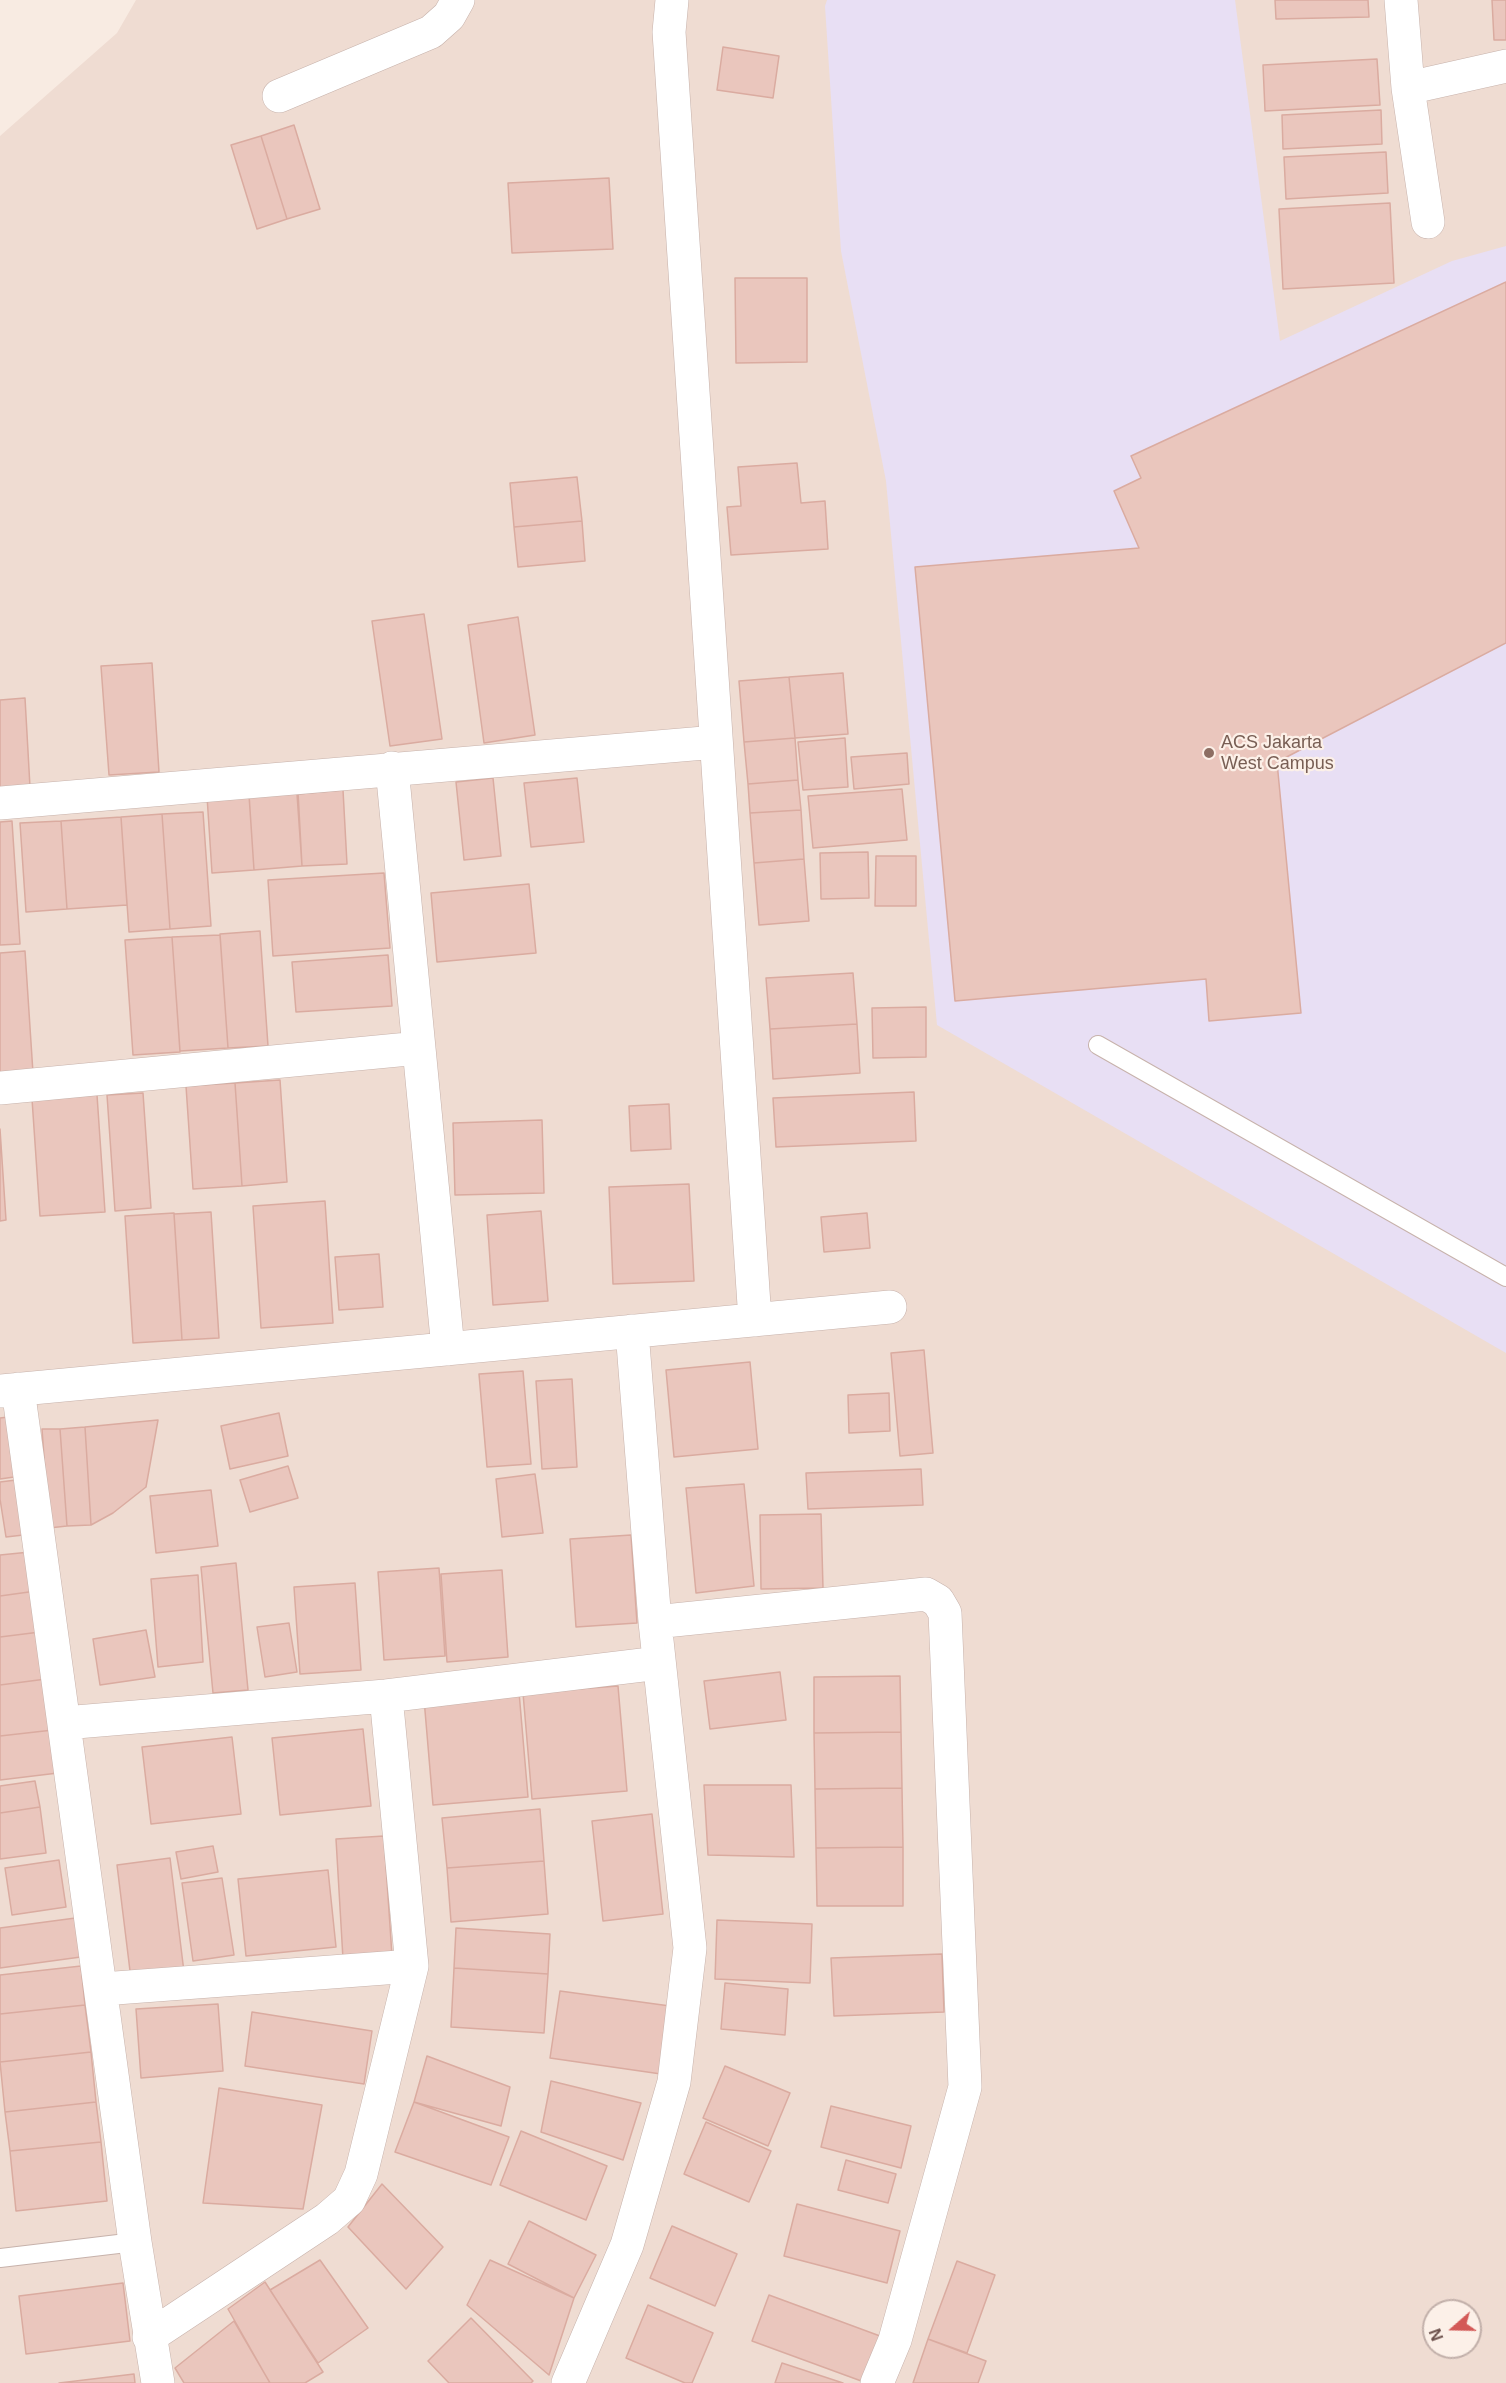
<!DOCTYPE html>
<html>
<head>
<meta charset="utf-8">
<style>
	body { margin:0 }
	#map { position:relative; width:1506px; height:2383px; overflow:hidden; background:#f8ebe2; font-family:Helvetica,sans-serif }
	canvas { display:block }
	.north { position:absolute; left:1422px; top:2299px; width:60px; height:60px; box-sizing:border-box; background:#fcf0e8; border:2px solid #c2b0aa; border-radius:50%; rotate:250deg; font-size:16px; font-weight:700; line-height:24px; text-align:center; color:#6c514c }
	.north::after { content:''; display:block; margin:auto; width:21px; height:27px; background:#d35957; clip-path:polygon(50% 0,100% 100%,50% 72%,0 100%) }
</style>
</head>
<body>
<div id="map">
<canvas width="1506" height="2383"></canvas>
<div class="north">N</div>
</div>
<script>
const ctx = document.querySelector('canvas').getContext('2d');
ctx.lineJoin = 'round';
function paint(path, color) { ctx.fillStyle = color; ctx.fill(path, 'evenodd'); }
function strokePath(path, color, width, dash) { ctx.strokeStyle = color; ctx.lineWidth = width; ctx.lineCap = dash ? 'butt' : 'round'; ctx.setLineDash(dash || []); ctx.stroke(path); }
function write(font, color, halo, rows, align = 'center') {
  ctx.font = font + ' Helvetica,sans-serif'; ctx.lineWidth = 4.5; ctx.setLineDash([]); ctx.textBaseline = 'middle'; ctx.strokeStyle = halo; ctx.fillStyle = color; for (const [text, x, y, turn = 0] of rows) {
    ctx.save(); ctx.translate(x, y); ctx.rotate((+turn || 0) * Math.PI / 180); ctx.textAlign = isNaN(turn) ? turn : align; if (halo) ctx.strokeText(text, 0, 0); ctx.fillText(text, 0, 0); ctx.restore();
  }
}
paint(new Path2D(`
	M136 0H1506V2383H0V136L117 33ZM1434 2311H1470V2347H1434Z`), '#efdcd2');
paint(new Path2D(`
	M827 0H1235L1280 341 1452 261 1506 246V1353L937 1025 886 481 841 251 825 6Z`), '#e8dff4');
const building = new Path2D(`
	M1275 0H1368L1369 17 1276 19Z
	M1492 0H1506V40H1494Z
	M723 47 779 56 773 98 717 90Z
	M1377 59 1380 105 1265 111 1263 65Z
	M1381 110 1382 144 1283 149 1282 115Z
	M294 125 320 209 287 219 261 136Z
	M261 136 287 219 257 229 231 145Z
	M1386 152 1388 193 1286 199 1284 157Z
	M609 178 613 249 512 253 508 183Z
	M1390 203 1394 283 1283 289 1279 209Z
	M735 278H807V362L736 363Z
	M1506 282V643L1277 762 1301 1013 1209 1021 1206 979 955 1001 915 567 1139 548 1114 491 1141 478 1131 456Z
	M797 463 801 503 825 501 828 549 731 555 727 507 741 506 738 467Z
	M577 477 582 521 514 527 510 483Z
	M582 521 585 561 518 567 514 527Z
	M424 614 442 739 390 746 372 621Z
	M518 617 535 735 484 743 468 625Z
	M152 663 159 772 109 775 101 666Z
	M843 673 848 734 795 738 789 677Z
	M789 677 795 738 744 742 739 681Z
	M25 698 30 787 0 789V700Z
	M795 738 798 780 748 784 744 742Z
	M845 738 848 787 803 790 798 742Z
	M907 753 909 784 854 789 851 757Z
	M493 778 501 856 464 860 456 782Z
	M577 778 584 842 531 847 524 783Z
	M798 780 801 810 750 813 748 784Z
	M902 789 907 840 813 848 808 796Z
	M343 790 347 864 302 866 297 794Z
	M298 792 302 866 254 870 249 795Z
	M249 794 254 870 212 873 207 796Z
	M801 810 804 859 754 863 750 813Z
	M203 812 211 926 170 929 162 814Z
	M162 814 170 929 129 932 121 817Z
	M121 817 127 905 67 909 61 821Z
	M12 821 20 944 0 945V822Z
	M61 821 67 909 26 912 20 823Z
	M868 852 869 898 821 899 820 853Z
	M876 856H916V906H875Z
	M804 859 809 921 759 925 754 863Z
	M384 873 390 948 273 956 268 880Z
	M529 884 536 953 437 962 431 893Z
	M260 931 268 1046 228 1048 220 934Z
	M220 935 228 1048 180 1051 172 937Z
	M172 937 180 1052 133 1055 125 940Z
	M25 951 33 1073 0 1075V953Z
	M388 955 392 1006 296 1012 292 962Z
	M853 973 857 1024 770 1029 766 978Z
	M926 1007V1057L873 1058 872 1008Z
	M857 1024 860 1073 773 1079 770 1029Z
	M280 1080 287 1182 242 1186 235 1083Z
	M235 1083 242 1186 193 1189 186 1086Z
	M914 1092 916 1141 776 1147 773 1098Z
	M143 1093 151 1208 115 1211 107 1095Z
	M97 1095 105 1212 40 1216 32 1099Z
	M669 1104 671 1149 631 1151 629 1106Z
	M542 1120 544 1193 455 1195 453 1123Z
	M0 1129 6 1220 0 1221Z
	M689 1184 694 1281 613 1284 609 1187Z
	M325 1201 333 1323 261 1328 253 1206Z
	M541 1211 548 1301 493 1305 487 1215Z
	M211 1212 219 1338 182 1340 174 1214Z
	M174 1213 182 1340 133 1343 125 1216Z
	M867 1213 870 1248 824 1252 821 1217Z
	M379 1254 383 1307 339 1310 335 1257Z
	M924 1350 933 1453 900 1456 891 1353Z
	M750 1362 758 1449 674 1457 666 1370Z
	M523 1371 531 1464 487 1467 479 1374Z
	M572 1379 577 1467 542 1469 536 1381Z
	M889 1393 890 1431 849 1433 848 1395Z
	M279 1413 288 1456 230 1469 221 1426Z
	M8 1417 14 1477 0 1479V1418Z
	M158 1420 146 1487 113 1513 91 1525 85 1427Z
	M85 1427 91 1525 67 1526 60 1429Z
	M42 1429H60L67 1526 49 1528Z
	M288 1466 298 1498 250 1512 240 1480Z
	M921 1469 923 1505 808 1509 806 1473Z
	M535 1474 543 1533 502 1537 496 1479Z
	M24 1479 32 1534 6 1537 0 1499V1482Z
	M744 1484 754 1586 696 1593 686 1488Z
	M211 1490 218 1546 156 1553 150 1496Z
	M821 1514 823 1588 761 1589 760 1515Z
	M631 1535 637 1623 576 1627 570 1539Z
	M30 1552 36 1591 0 1596V1555Z
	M236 1563 248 1690 213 1693 201 1567Z
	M439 1568 445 1656 384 1660 378 1572Z
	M502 1570 508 1657 447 1662 441 1574Z
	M198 1575 203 1662 158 1667 151 1579Z
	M355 1583 361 1670 300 1674 294 1587Z
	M36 1591 40 1632 0 1637V1596Z
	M289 1623 297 1672 265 1677 257 1627Z
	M146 1630 155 1677 100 1685 93 1639Z
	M40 1632 46 1679 0 1685V1637Z
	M780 1672 786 1720 710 1729 704 1681Z
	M900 1676 901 1732 814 1733V1677Z
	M46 1679 53 1730 0 1736V1685Z
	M618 1686 627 1791 532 1799 523 1693Z
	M519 1692 528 1797 433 1805 424 1699Z
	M363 1729 371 1806 280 1815 272 1738Z
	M53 1730 58 1773 0 1780V1736Z
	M901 1732 902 1788 815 1789 814 1733Z
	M232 1737 241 1814 151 1824 142 1747Z
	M35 1781 40 1807 0 1813V1786Z
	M704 1785H791L794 1857 708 1855Z
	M902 1788 903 1847 816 1848 815 1789Z
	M40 1807 46 1853 0 1859V1813Z
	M540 1809 544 1861 447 1868 442 1818Z
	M652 1814 663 1914 603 1921 592 1821Z
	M384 1836 392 1956 343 1959 336 1839Z
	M213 1846 218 1872 181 1879 176 1852Z
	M903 1847V1906H817L816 1848Z
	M170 1858 184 1972 131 1979 117 1865Z
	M59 1860 66 1907 12 1915 5 1868Z
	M544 1861 548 1914 451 1922 447 1868Z
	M328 1870 336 1947 246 1956 238 1879Z
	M222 1878 234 1955 193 1961 182 1883Z
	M83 1917 88 1956 0 1968V1928Z
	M717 1920 812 1924 810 1983 715 1979Z
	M456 1928 550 1934 548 1974 454 1968Z
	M942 1954 944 2012 834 2016 831 1958Z
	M81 1966 85 2005 0 2014V1975Z
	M454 1968 548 1974 544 2033 451 2027Z
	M725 1983 788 1989 785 2035 721 2029Z
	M560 1991 670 2006 661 2074 550 2058Z
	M218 2004 223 2071 141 2078 136 2009Z
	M85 2005 91 2052 0 2062V2014Z
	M252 2012 372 2031 364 2084 245 2066Z
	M91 2052 96 2102 5 2112 0 2062Z
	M427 2056 510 2087 501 2126 414 2102Z
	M725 2066 790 2093 768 2146 703 2118Z
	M551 2081 641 2103 623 2160 541 2132Z
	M219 2088 322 2105 303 2209 203 2203Z
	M96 2102 101 2142 10 2151 5 2112Z
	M414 2102 509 2137 491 2185 395 2152Z
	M831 2106 911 2126 901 2168 821 2147Z
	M706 2122 771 2151 749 2202 684 2174Z
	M521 2131 607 2166 586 2220 500 2185Z
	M101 2142 107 2201 16 2211 10 2151Z
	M846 2160 896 2174 888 2203 838 2190Z
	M382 2184 443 2247 406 2289 348 2227Z
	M797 2204 900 2231 887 2283 784 2256Z
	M529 2221 596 2255 574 2298 508 2264Z
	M672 2226 737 2254 715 2306 650 2278Z
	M320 2260 368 2328 318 2363 270 2290Z
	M490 2260 574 2298 549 2375 467 2305Z
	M957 2261 995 2275 967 2353 928 2339Z
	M265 2282 323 2372 305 2383H270L228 2309Z
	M123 2283 130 2341 26 2354 19 2296Z
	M769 2295 880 2336 864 2382 752 2341Z
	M648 2305 713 2333 692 2383H685L626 2358Z
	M471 2318 533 2381 531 2383H449L428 2361Z
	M234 2321 270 2383H184L175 2368Z
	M928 2339 986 2361 978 2383H913Z
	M782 2363 843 2383H775Z
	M134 2374 135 2383H59Z`);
paint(building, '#eac6bd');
strokePath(building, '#daaba0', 1.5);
const service = new Path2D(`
	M1098 1045 1506 1277
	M0 2258 135 2242`);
const minor = new Path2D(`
	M672 0 669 32 755 1320
	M1401 0 1408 88 1428 222
	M1408 88 1506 66
	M279 96 431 32 449 16 458 0
	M392 768 448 1349
	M0 803 716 742
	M0 1088 419 1048
	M18 1389 135 2242 158 2383
	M0 1391 890 1307
	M655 1622 926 1594 938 1601 945 1613 965 2087 895 2340 877 2383
	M64 1723 386 1696 659 1663
	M102 1989 412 1966
	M149 2337 327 2219 349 2200 361 2174 412 1966 386 1696
	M568 2383 627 2245 674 2082 690 1948 655 1622 632 1331`);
strokePath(service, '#c7b2ab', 20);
strokePath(minor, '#c7b2ab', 34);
strokePath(service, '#fff', 18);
strokePath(minor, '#fff', 33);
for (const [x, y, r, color] of [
	[1209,753,6,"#8d6e63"]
]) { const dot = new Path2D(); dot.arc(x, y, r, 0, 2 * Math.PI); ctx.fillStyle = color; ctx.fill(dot); strokePath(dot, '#fcf0e8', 2); }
write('18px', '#785e54', '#fcf0e8', [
	["ACS Jakarta",1221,743],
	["West Campus",1221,764]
], 'left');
</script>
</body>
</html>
